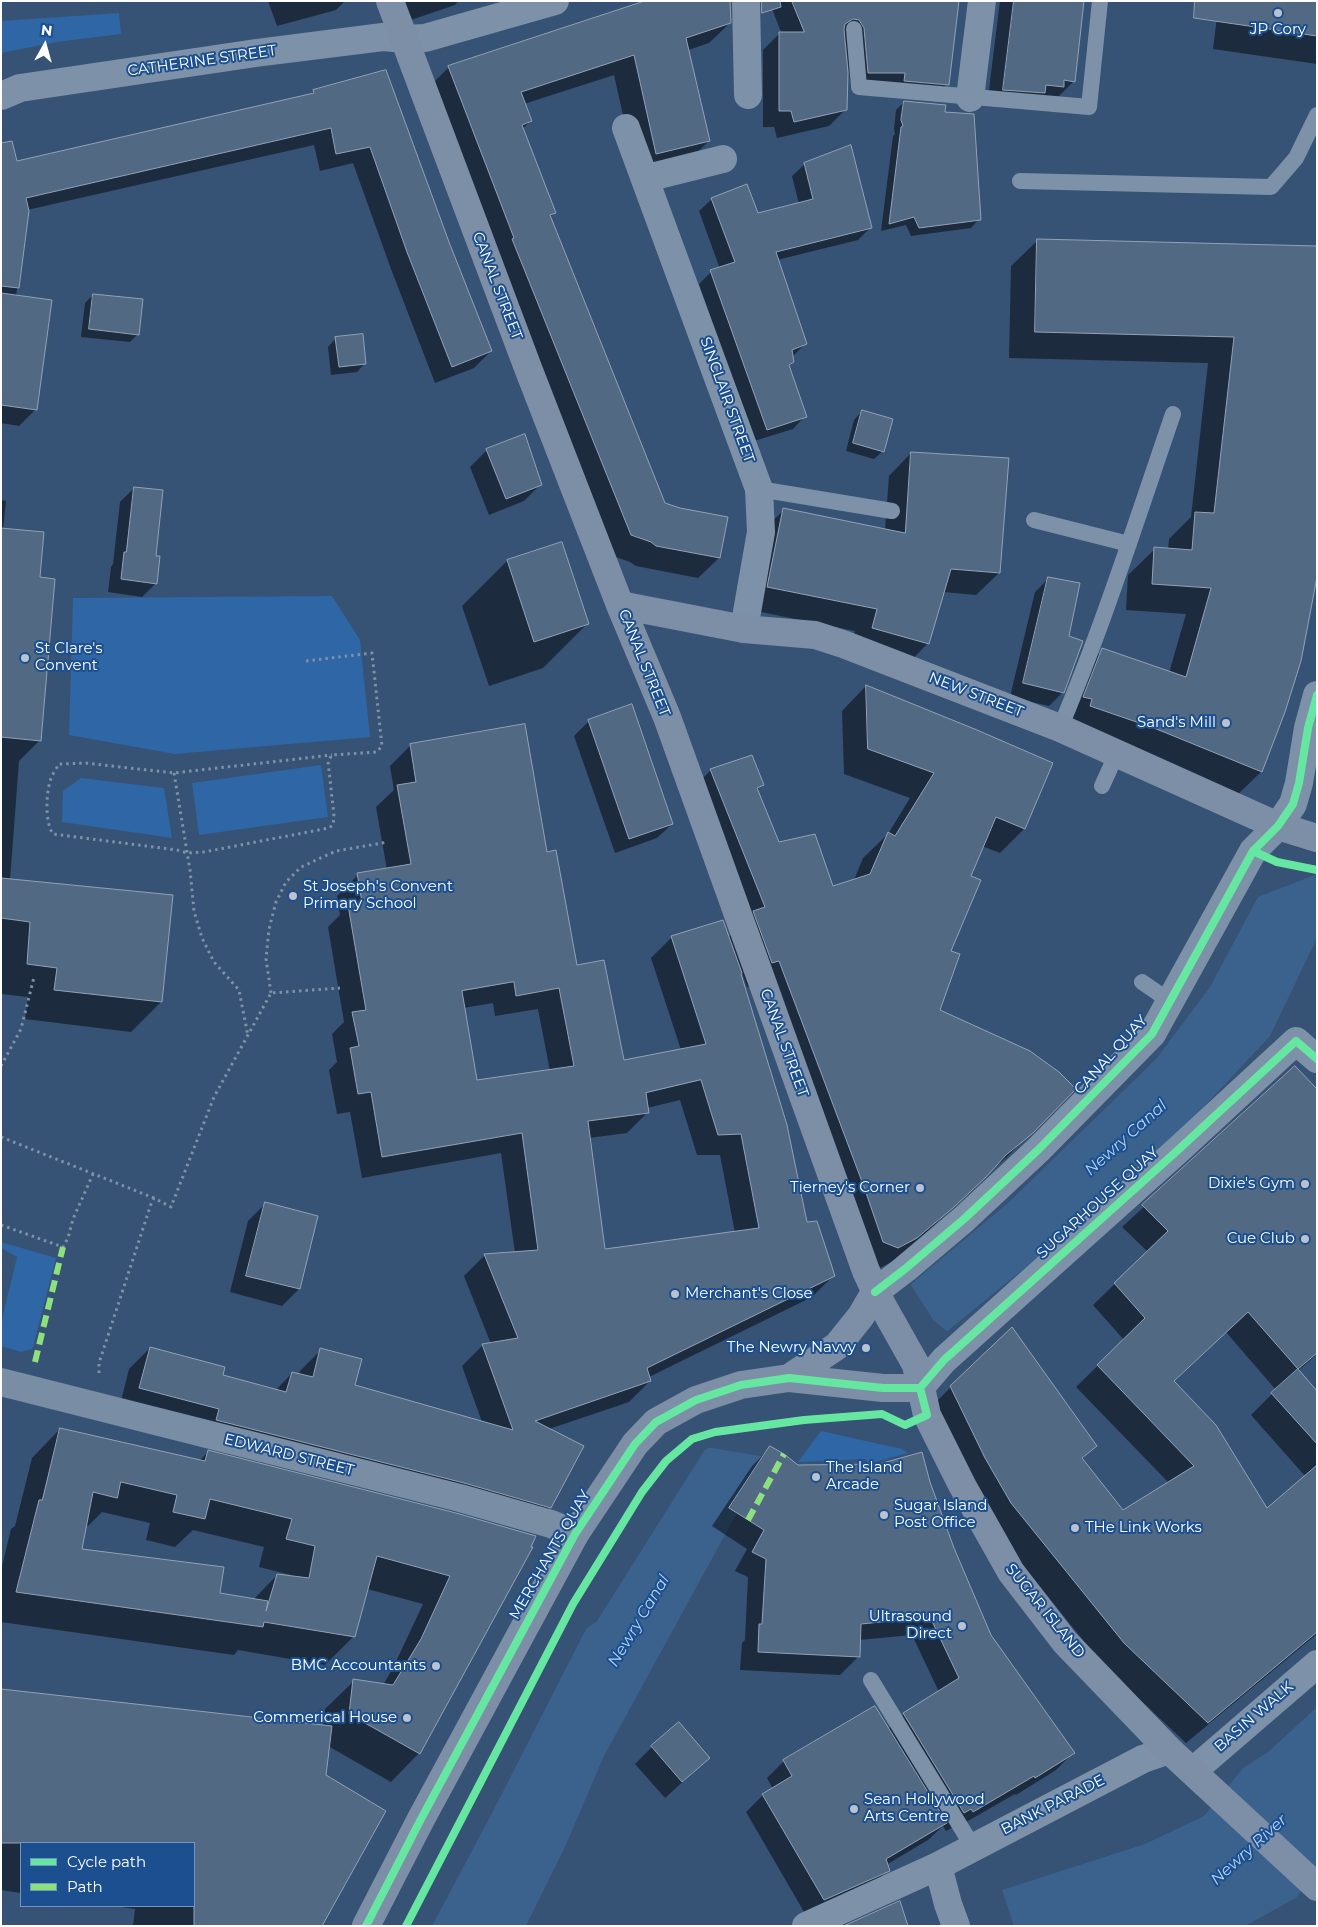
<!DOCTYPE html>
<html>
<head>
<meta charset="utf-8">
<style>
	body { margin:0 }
	#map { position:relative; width:1318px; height:1927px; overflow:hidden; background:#365274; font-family:Montserrat,sans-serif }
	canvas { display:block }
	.frame { position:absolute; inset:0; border:2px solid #fff; pointer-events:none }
	.legend { position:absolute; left:20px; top:1842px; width:175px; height:65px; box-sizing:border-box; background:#1b4f8f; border:1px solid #7695bc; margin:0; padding:6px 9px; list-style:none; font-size:15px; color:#fff }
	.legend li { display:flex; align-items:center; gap:10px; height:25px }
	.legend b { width:25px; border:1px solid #7695bc }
	.north { position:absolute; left:20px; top:20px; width:50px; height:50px; -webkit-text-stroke:4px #1b4f8f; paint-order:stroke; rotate:7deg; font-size:14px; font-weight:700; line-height:20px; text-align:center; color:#fff }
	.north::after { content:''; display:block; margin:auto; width:18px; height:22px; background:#fff; clip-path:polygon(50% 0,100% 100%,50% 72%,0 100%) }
</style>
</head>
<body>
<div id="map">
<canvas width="1318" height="1927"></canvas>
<div class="frame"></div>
<ul class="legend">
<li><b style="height:6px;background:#66e7a1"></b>Cycle path</li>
<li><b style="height:6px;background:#8de07e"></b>Path</li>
</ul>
<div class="north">N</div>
</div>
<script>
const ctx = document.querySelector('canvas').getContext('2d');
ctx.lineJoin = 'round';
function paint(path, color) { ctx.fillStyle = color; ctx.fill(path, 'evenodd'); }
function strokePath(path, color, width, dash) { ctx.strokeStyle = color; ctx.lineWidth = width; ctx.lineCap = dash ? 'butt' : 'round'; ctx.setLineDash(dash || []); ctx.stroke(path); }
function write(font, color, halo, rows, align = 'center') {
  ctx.font = font + ' Montserrat,sans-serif'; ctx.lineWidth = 4; ctx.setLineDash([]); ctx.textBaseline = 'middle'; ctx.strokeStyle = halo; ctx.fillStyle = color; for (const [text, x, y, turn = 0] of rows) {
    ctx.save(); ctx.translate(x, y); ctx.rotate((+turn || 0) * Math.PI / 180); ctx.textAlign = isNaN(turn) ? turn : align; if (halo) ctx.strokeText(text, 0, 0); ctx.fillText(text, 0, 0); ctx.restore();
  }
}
paint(new Path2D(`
	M119 13 121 34 57 42 1 53V21Z
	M332 596 360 640 370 737 175 754 69 735 73 598Z
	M321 765 328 817 199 835 192 783Z
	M81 778 164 788 172 838 62 822 63 791Z
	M1 1242 56 1258 34 1343 32 1349 21 1352 1 1346V1323L17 1257 1 1248Z
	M821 1431 902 1449 908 1453 867 1464 866 1459 798 1462Z`), '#2f66a5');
paint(new Path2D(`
	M1317 874V938L1270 1036 1200 1111 1085 1219 945 1333 764 1457 729 1507 737 1513 604 1756 565 1847 526 1926H432L492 1813 586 1629 597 1621 704 1451 911 1284 1008 1203 1156 1059 1210 987 1258 897Z
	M1317 1707V1870L1296 1898 1245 1926H1014L1002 1890 1145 1844 1204 1816 1243 1768 1268 1752Z`), '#3b618d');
paint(new Path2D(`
	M909 1282 934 1321 949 1333 787 1456 773 1458 706 1447Z`), '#365274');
paint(new Path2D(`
	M268 1H345L336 10 277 26Z
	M395 1H458L455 5 402 23Z
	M769 1H958L947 84 930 101 888 90 851 89 846 45 844 46 846 109 829 126 777 138 774 127H763V50L781 32Z
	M1000 1H1083L1074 81 1057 98 987 106Z
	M1219 1H1317V64L1213 49Z
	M730 23 709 43 688 50 709 141 688 161 636 173 614 75 524 104 531 121 522 129 555 212 550 217 664 504 719 558 698 578 636 566 630 562 610 555 429 87 449 67Z
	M386 72 448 242 491 351 474 368 435 383 391 269 353 163 320 171 314 145 27 210 16 297 36 409 19 426 1 423V166L310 95 314 91Z
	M904 102 944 113 979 219 971 228 911 236 906 225 881 231 893 136 895 134 894 129 896 110Z
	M805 164 870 228 858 240 777 260 805 344 792 357 793 362 788 367 805 416 793 429 754 441 699 284 711 272 720 269 699 211 712 199 757 214 799 204 792 176Z
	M1038 240 1317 247 1283 712 1261 772 1234 798 1064 733 1076 676 1103 650 1169 673 1186 614 1126 610 1128 575 1155 549H1168L1169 539 1191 517 1208 363 1009 358 1011 266Z
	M93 295 138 334 130 342 81 337 85 303Z
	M336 338 365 363 357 372 331 375 328 347Z
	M862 411 883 451 874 459 846 451 854 420Z
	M487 450 541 484 524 501 489 515 470 467Z
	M911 453 999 573 976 595 943 592 928 643 906 666 850 650 855 631 746 609 761 532 784 510 885 530 889 476Z
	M134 488 155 557 156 583 142 597 108 592 111 567 113 564 120 502Z
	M1 500 6 501 3 530 39 579 40 740 19 761 10 880 161 1002 131 1032 25 1019 28 997 1 994Z
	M561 543 588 623 543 668 489 686 462 606 507 561Z
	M1049 578 1068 637 1063 692 1049 706 1010 697 1035 592Z
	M866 686 1024 829 1000 853 982 846 969 876 949 952 938 1011 1074 1089 1007 1157 989 1172 927 1232 891 1262 873 1272 754 985 747 987 742 972 739 975 806 1223 833 1276 812 1297 649 1377 650 1381 629 1402 549 1429 550 1507 529 1528 119 1409 129 1369 150 1348 221 1376 275 1391 292 1373 299 1375 300 1371 321 1350 354 1386 482 1422 462 1366 483 1345 491 1344 464 1276 485 1255 515 1253 501 1153 362 1178 350 1112 337 1114 329 1070 337 1062 332 1034 344 1022 328 927 340 915 337 896 358 875 387 870 376 807 394 790 390 766 411 745 546 853 576 966 623 1062 681 1050 651 958 672 937 728 938 738 927 686 795 711 770 752 756 762 785 757 790 779 844 832 887 854 880 863 858 888 834 910 798 844 774 842 711ZM493 1003 495 1016 538 1009 550 1071 476 1081 463 1008ZM680 1100 697 1155H720L735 1233 604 1251 589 1138 627 1133 648 1112 647 1108Z
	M589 721 672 824 657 838 615 853 574 736Z
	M1295 1068 1317 1091V1354L1298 1371 1317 1393V1634L1186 1743 1103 1665 996 1532 929 1409 951 1387 1095 1446 1082 1459 1123 1512 1169 1483 1076 1387 1124 1340 1093 1305 1148 1252 1122 1227ZM1226 1332 1276 1390 1251 1415 1305 1476 1267 1510 1173 1382Z
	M265 1204 317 1216 299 1289 282 1306 230 1292 248 1221Z
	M60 1429 199 1461 208 1452 535 1537 419 1753 391 1782 328 1746 325 1776 321 1926H133L135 1909 114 1906H194V1843H21V1893L1 1890V1690L323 1726 325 1709 354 1681 383 1685 393 1668 423 1604 367 1589 354 1636 325 1665 238 1650 234 1655 1 1622V1570L11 1529 15 1526 32 1458ZM102 1512 150 1523 146 1540 175 1547 193 1530 264 1547 259 1567 291 1575V1577L277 1575 253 1600 218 1594 80 1550 85 1525 88 1526Z
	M770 1448 798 1466 929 1483 953 1549 990 1636 1074 1752 1056 1770 1016 1795 1015 1794 954 1829 953 1827 946 1831 943 1826 928 1840 886 1865 888 1870 871 1887 807 1917 746 1812 763 1795 773 1789 767 1778 784 1761 888 1729 904 1714 939 1692 912 1635 859 1640 858 1657 840 1675 740 1670 742 1643 745 1640 748 1577 735 1571 747 1549 712 1526 752 1466Z
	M652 1747 709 1758 665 1798 635 1764Z`), '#0007');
const building = new Path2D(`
	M645 1H730L731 23 686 38 710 141 656 154 634 55 521 92 532 121 522 125 556 213 550 215 665 503 680 508 728 517 720 558 656 546 651 542 631 535 512 239 514 238 448 66Z
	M762 1H780L781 7 762 13Z
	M792 1H959L949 85 904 81 905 73H868L864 28 859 20 853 19 845 24 844 29 848 73 847 110 794 122 791 111H779V32H804Z
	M1014 1H1084L1075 82 1064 80V87L1046 85 1045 93 1003 90Z
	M1195 1H1317V36L1194 18Z
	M386 70 449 242 492 351 452 367 407 252 370 147 336 154 331 128 26 198 29 211 19 288 1 286V143L12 141 17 161 314 93 313 90Z
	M904 101 946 105 945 112 974 114 981 220 919 228 914 217 889 224 901 127 903 126 901 120Z
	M851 145 872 228 776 252 807 344 792 350 794 362 789 365 807 417 767 430 710 270 735 262 711 198 747 184 758 213 813 199 804 163Z
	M1037 239 1317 246V577L1301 661 1285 712 1262 772 1154 728 1090 706 1092 699 1083 697 1102 648 1186 677 1211 588 1152 584 1154 547 1192 550 1195 512 1214 513 1234 337 1035 332Z
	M1 293 52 300 37 410 1 405Z
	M93 294 143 299 139 335 89 329Z
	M363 334 366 364 339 367 335 337Z
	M862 410 893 419 884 452 853 443Z
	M525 434 542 485 506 499 486 449Z
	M911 452 1009 458 1000 573 951 569 929 644 872 628 877 609 767 587 783 508 905 533Z
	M134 487 163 490 156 556H160L157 584 121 579 124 552H126Z
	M1 528 44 532 40 577 55 579 41 741 1 737Z
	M562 542 589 624 534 642 507 560Z
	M1048 577 1080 583 1069 636 1083 641 1064 693 1023 683Z
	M866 685 977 730 1053 763 1025 829 996 817 971 876 981 880 951 951 960 954 940 1010 1030 1051 1059 1072 1076 1089 1033 1133 1006 1155 986 1177 954 1207 917 1238 898 1248 883 1242 864 1187 779 961 772 963 753 911 765 907 710 769 752 755 764 785 757 788 779 842 815 834 833 886 870 874 888 832 895 836 934 773 868 749Z
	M632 704 673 824 629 839 588 720Z
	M525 724 547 852 556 850 577 965 604 960 624 1060 706 1044 671 936 723 920 742 973 741 974 787 1125 807 1222 817 1221 835 1276 647 1368 651 1381 535 1421 584 1446 551 1508 464 1483 216 1420 219 1409 139 1388 150 1347 225 1367 223 1375 286 1392 292 1372 313 1377 320 1348 362 1359 355 1385 513 1430 482 1344 518 1338 484 1254 538 1250 522 1133 382 1157 371 1092 358 1094 350 1048 359 1046 352 1012 366 1010 348 905 362 902 357 873 411 864 397 785 416 782 410 744ZM514 982 516 996 559 988 574 1066 477 1080 462 991ZM701 1080 718 1135 741 1134 759 1228 605 1249 588 1121 649 1113 646 1093Z
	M1 878 173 895 162 1002 54 990 57 968 27 964 30 922 1 918Z
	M1295 1066 1317 1089V1353L1298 1369 1248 1312 1174 1381 1216 1425 1267 1508 1317 1465V1632L1208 1723 1124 1643 1011 1503 985 1458 950 1386 1012 1327 1097 1446 1082 1458 1123 1510 1194 1466 1097 1365 1145 1318 1114 1283 1168 1231 1142 1205Z
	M265 1202 318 1216 300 1289 246 1276Z
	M1298 1369 1317 1391V1444L1271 1393Z
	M60 1428 205 1461 208 1450 456 1513 536 1536 531 1547H533L420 1754 349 1714 353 1679 393 1685 421 1639 450 1576 377 1556 355 1637 264 1622 263 1627 16 1592 39 1500H42ZM121 1482 177 1495 173 1512 205 1519 210 1499 292 1519 286 1539 315 1546 309 1578 277 1574 266 1611 268 1601 220 1593 224 1567 82 1549 93 1492 117 1498Z
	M770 1446 784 1454 798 1465 879 1464 922 1452 930 1482 954 1548 991 1635 1075 1753 1035 1778 1034 1776 973 1812 971 1809 964 1813 903 1713 959 1678 930 1617 861 1624 860 1657 758 1652 759 1624H762L766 1559 752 1552 764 1530 729 1508Z
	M1 1689 332 1726 326 1775 386 1811 322 1926H194V1843H1Z
	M875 1706 947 1823 886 1859 890 1871 824 1900 762 1794 792 1776 783 1760Z
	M679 1722 710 1758 682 1782 651 1746Z
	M900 1901 908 1926H844Z`);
paint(building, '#526984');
strokePath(building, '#92a2b6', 1);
strokePath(new Path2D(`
	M306 661 372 653 382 746 377 752 332 755 328 761 334 816 333 825 329 828 204 852 187 853 177 850 53 834C45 823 46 794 50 782 51 776 56 769 59 764L85 763 174 773 332 755
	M174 773 190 870 194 911 202 938 214 962 239 990 248 1036
	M271 993 266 959 269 929 276 902 286 882 301 867 336 851 388 842
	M1 1066 21 1029 34 977
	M1 1137 154 1198
	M1 1225 63 1247 68 1238 73 1219 93 1174
	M99 1373V1363L151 1204 154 1198 171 1207 214 1097 271 993 340 988
	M700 1437 715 1432 837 1418
	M668 1460 684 1446
	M598 1563 613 1539
	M406 1926 485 1773`), '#7d92a8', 3, [2.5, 4]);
strokePath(new Path2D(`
	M854 29 859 87 1089 107 1100 1
	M1020 181 1271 187 1296 158 1317 115
	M759 489 892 511
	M1034 520 1129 544
	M1060 728C1103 626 1137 519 1173 414
	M1102 786 1117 753
	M1142 982 1171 1002
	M871 1680 973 1847`), '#7d92a8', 16);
strokePath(new Path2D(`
	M746 1 748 95
	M1 96 20 88 256 53 383 37 405 39 425 38 555 1
	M970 98 982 1
	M626 128 759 489 761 532 744 629
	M647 178 723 159
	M875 1292 905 1269 964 1219 1039 1149 1152 1034 1253 851 1278 826 1293 804 1299 783 1308 728 1317 695
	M920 1388 944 1360 1178 1150 1296 1041 1317 1059
	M1193 1771 1317 1664
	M806 1926 938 1866
	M956 1926 948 1904 938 1866 1143 1759 1169 1750`), '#7d92a8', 28);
strokePath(new Path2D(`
	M1 1382 460 1498 551 1524 575 1534`), '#798da4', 28);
strokePath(new Path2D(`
	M390 1 528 368 620 605 667 717 866 1271 880 1301 916 1365 927 1415 962 1485 1011 1572 1065 1642 1169 1750 1317 1887
	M620 605 744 629 815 635 843 644 1060 728 1278 826 1317 838
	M789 1378 837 1346 861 1316 875 1292
	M366 1926 421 1819 575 1534 635 1444 656 1422 696 1400 741 1385 789 1378 883 1388H920`), '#7d8ea7', 28);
strokePath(new Path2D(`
	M35 1362 63 1247
	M748 1520 784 1454`), '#8de07e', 6, [12, 6]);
strokePath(new Path2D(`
	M1253 851 1277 862 1317 870
	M875 1292 905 1269 964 1219 1039 1149 1152 1034 1253 851 1278 826 1293 804 1299 783 1308 728 1317 695
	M920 1388 944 1360 1178 1150 1296 1041 1317 1059
	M366 1926 421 1819 575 1534 635 1444 656 1422 696 1400 741 1385 789 1378 883 1388H920
	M406 1926 573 1604 642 1492 666 1461 692 1439 715 1432 804 1420 882 1414 905 1425 927 1415 920 1388`), '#66e7a1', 8);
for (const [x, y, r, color] of [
	[1278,13,5,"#b9c2ce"],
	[25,658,5,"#b9c2ce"],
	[1226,723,5,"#b9c2ce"],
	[293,896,5,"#b9c2ce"],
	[1305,1184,5,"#b9c2ce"],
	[920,1188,5,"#b9c2ce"],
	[1305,1239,5,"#b9c2ce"],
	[675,1294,5,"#b9c2ce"],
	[866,1348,5,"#b9c2ce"],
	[816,1477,5,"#b9c2ce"],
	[884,1515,5,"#b9c2ce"],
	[1075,1528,5,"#b9c2ce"],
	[962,1626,5,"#b9c2ce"],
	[436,1666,5,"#b9c2ce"],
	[407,1718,5,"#b9c2ce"],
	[854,1809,5,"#b9c2ce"]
]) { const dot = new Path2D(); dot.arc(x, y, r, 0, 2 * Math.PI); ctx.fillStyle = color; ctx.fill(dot); strokePath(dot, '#1b4f8f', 2); }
write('15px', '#fff', '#1b4f8f', [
	["JP Cory",1278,30,"center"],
	["St Clare's",35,649,"left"],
	["Convent",35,666,"left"],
	["Sand's Mill",1216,723],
	["St Joseph's Convent",303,887,"left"],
	["Primary School",303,904,"left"],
	["Dixie's Gym",1295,1184],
	["Tierney's Corner",910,1188],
	["Cue Club",1295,1239],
	["Merchant's Close",685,1294,"left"],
	["The Newry Navvy",856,1348],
	["The Island",826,1468,"left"],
	["Arcade",826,1485,"left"],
	["Sugar Island",894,1506,"left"],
	["Post Office",894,1523,"left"],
	["THe Link Works",1085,1528,"left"],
	["Ultrasound",952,1617],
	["Direct",952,1634],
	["BMC Accountants",426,1666],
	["Commerical House",397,1718],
	["Sean Hollywood",864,1800,"left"],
	["Arts Centre",864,1817,"left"]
], 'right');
write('15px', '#fff', '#1b4f8f', [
	["CATHERINE STREET",202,61,-8],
	["CANAL STREET",497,286,69],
	["SINCLAIR STREET",727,400,70],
	["CANAL STREET",644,663,68],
	["NEW STREET",976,695,21],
	["CANAL STREET",784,1043,70],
	["CANAL QUAY",1111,1055,-48],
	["SUGARHOUSE QUAY",1098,1203,-42],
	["EDWARD STREET",289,1455,14],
	["MERCHANTS QUAY",550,1555,-60],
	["SUGAR ISLAND",1045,1611,51],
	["BASIN WALK",1254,1717,-41],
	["BANK PARADE",1053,1805,-27]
]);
write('italic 16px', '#b5d3f5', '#1b4f8f', [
	["Newry Canal",1126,1138,-42],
	["Newry Canal",639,1621,-59],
	["Newry River",1249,1850,-42]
]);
</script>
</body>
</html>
